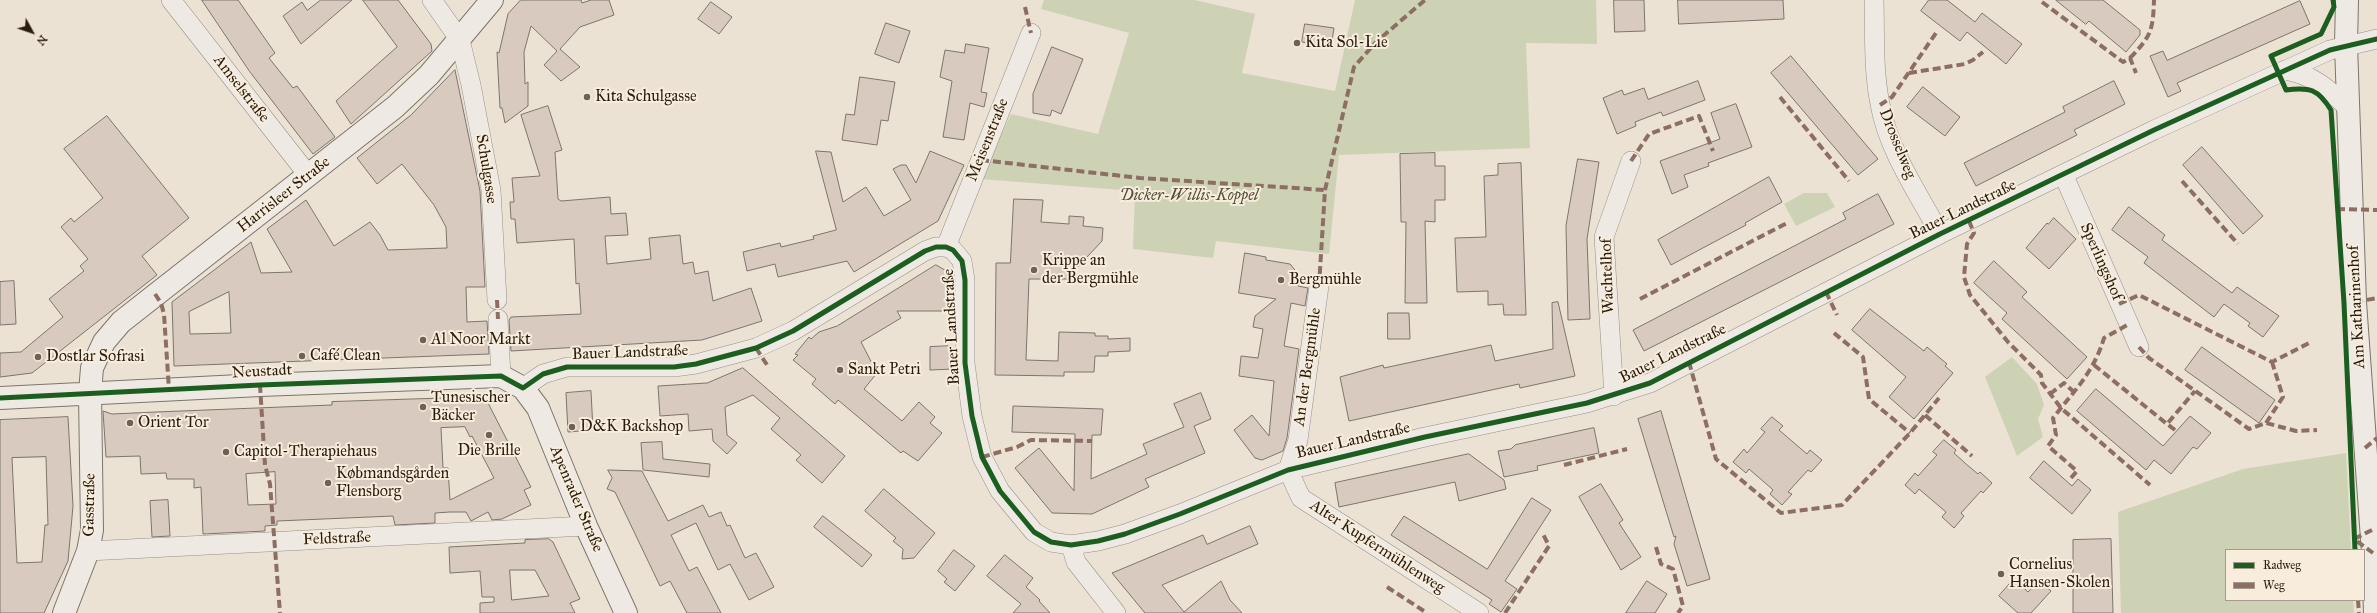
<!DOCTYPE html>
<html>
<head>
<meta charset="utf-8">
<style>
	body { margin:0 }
	#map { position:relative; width:2377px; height:613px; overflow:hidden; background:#ebe2d4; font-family:"IM FELL Great Primer",serif }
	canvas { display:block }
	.legend { position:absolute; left:2225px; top:549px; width:140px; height:52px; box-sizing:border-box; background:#f8eddd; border:1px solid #a59a8b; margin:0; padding:5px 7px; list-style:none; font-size:12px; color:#291d0f }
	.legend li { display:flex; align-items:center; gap:8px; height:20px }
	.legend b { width:20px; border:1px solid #a59a8b }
	.north { position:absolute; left:12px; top:12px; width:40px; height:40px; -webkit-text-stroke:3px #f8eddd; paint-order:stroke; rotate:130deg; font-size:11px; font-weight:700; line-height:16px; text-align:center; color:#291d0f }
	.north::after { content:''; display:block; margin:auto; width:14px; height:18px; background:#291d0f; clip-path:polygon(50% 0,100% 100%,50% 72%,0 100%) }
</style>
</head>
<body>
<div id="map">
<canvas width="2377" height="613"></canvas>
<ul class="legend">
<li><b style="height:5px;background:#1b5e20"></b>Radweg</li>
<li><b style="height:5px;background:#8d6e63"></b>Weg</li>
</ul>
<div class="north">N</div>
</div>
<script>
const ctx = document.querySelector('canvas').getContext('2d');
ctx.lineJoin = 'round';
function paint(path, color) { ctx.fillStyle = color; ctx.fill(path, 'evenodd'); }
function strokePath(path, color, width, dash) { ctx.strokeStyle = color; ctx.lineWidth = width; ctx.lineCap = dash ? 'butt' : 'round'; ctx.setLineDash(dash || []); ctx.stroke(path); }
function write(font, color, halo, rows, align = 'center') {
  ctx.font = font + ' "IM FELL Great Primer",serif'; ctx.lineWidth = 4; ctx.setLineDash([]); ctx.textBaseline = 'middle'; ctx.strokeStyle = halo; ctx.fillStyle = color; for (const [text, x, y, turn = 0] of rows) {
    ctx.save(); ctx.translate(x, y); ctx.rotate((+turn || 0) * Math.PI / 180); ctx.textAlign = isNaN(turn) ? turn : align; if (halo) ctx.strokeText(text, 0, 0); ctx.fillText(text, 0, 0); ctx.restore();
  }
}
paint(new Path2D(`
	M1044 0H1195L1255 14 1242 73 1335 91 1355 0H1596L1597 44 1526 43 1530 148 1339 155 1329 254 1216 241 1213 258 1133 249 1135 191 980 179 1011 114 1098 134 1129 33 1041 9Z
	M1804 193H1827L1835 207 1796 226 1784 204Z
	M2012 357 2037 384 2044 405 2038 419 2043 437 2017 456 1985 377Z
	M2346 453 2351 550H2226V600H2353L2354 613H2121L2118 512 2243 469Z`), '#ced2b5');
const building = new Path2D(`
	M202 0H238L275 53 269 58 293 88 297 86 335 137 313 154 250 72Z
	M321 0H352L301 44 283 16 302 2 307 10Z
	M363 0H398L431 44 432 51 351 124 336 101 397 47Z
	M521 0H581L582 3 591 0H609L614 15 580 27 560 49 580 67 561 81 544 65 557 51 531 26 524 52 525 84 528 82V106L505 123 502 108H500L497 52 499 53 508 14Z
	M1614 0H1644L1645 31 1615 32Z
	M1678 0H1783L1784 19 1679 24Z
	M1929 0H1947L1975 22 1982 13 2022 44 2006 64 1967 32 1960 41 1921 11Z
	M2056 0H2103L2140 30V35L2126 52 2089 21 2086 24Z
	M2300 1 2310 24 2177 83 2181 91 2168 97 2150 56 2163 51 2167 60Z
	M711 2 732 17 719 34 698 19Z
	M886 23 910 31 899 63 875 54Z
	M1305 24 1334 28 1331 47 1302 42Z
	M966 44 989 48 981 92 987 93 984 107 970 103 964 140 943 137 952 81 940 77 945 50 964 53Z
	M1052 47 1083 59 1061 114 1052 110 1050 116 1033 113V94Z
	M1791 56 1878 159 1858 175 1771 73Z
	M455 70 480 191 485 287H466L467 322 487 321 489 354 174 366 172 302 251 242 261 273 292 272 267 229 306 200 334 246 370 222 380 235 388 250 447 248 446 227 434 205 402 164 377 184 357 158 411 115ZM229 292 231 333 190 334 189 312Z
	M860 77 895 82 888 121 881 120 877 145 842 140 846 114 854 115Z
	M1698 81 1705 100 1663 116 1661 112 1635 122 1636 126 1617 134 1603 98 1622 90 1624 95 1644 88 1648 99Z
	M2114 81 2125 104 2074 130 2077 135 1976 186 1964 163 2065 112 2063 107Z
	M1923 87 1960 117 1945 136 1907 107Z
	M1736 104 1752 147 1708 163 1709 166 1684 175 1688 187 1672 194 1660 161 1720 139 1711 113Z
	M548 106 562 150 555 152 558 199 561 201 610 197 611 214 626 213 628 235 605 236 607 264 651 259 649 238 680 235 683 264 693 262 695 274 708 271 713 301 751 288 762 321 702 340 511 351 509 320 511 317 581 314 579 283 576 284 574 239 517 243 515 219H511L510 202H514L512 178 540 176 521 115Z
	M107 116 189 218 142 256 157 275 32 373 0 377V353L21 352 63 317 49 299 84 271 80 266 88 259 61 227 71 218 74 222 103 198 64 149Z
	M2202 147 2263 216 2243 234 2183 165Z
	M816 151 831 152 843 202 866 187 884 216 911 200 893 169 901 165H906L916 183 930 151 964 165 938 221 854 272 847 261 778 277 775 264 747 271 743 252 780 243 781 247 814 239 813 236 836 230Z
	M1435 153V166H1445V200H1435V222L1425 221 1427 303H1405L1406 222H1401L1400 154Z
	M1578 159 1599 162 1587 239 1590 319 1568 320 1566 226Z
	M1521 163 1526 315H1504L1503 304 1488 305V291L1457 292 1455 238 1486 237 1484 176 1498 175V164Z
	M1769 177 1782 202 1745 223 1746 225 1671 265 1658 240Z
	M1878 194 1894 224 1644 351 1633 330 1846 219 1843 213Z
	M1014 199 1043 200 1041 222 1069 224V216L1084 217 1083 226 1103 228 1102 241 1072 273 1071 279H1029L1026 360 1058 361 1059 332 1095 333V336H1108V339L1130 338V351L1108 352V356H1095L1094 372H1064V376L995 375 996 263H1010Z
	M2129 207 2165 235 2162 240 2232 293 2237 287 2279 316 2263 337 2248 326 2250 323 2224 304 2214 317 2144 263 2148 257 2112 230Z
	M2054 218 2076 239 2049 269 2026 248 2047 223 2048 224Z
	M1245 253 1266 257V260L1290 264 1299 275 1298 286 1308 288 1305 306 1291 303 1284 346 1299 349 1287 438 1283 451 1262 460 1255 458 1234 430 1252 415 1269 436 1274 381 1239 376 1241 356 1258 358 1263 329 1253 327 1255 316 1276 299 1239 293Z
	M1994 261 2027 292 2022 297 2087 357 2067 379 2002 319 2007 313 1974 283Z
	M936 265 952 274 953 311H897L901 318 861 342 877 373 864 389 902 421 919 402 935 417 930 423 942 433 918 461 903 451 901 453 838 400 835 404 812 384 816 379 793 360 798 355 795 354 809 337 811 339 819 332 837 326Z
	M14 281 16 324 0 325V282Z
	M1558 302 1575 376 1520 388 1519 384 1349 421 1340 377 1383 365 1384 368 1491 345 1495 361 1553 349 1552 303Z
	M1870 309 1924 351 1927 347 1947 364 1945 366 1953 373 1914 419 1889 397 1906 377 1852 330Z
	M1388 313H1409L1410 339H1388Z
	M952 346 953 369 930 370V347Z
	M2202 347 2275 400 2259 423 2185 370Z
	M743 368 845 456 822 483 796 460 801 455 771 429 780 418 753 395 725 407 727 435 737 443 727 454 713 441 712 429 689 431 688 414 660 416 658 386 707 383Z
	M2096 389 2163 446 2190 416 2211 433 2197 449 2193 447 2171 474 2154 460 2146 470 2077 411Z
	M591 391 593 430 568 432 566 393Z
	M1201 393 1211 419 1194 426 1205 453 1145 479 1149 487 1092 514 1052 513 1015 468 1039 448 1074 491 1075 434 1012 432 1013 406 1103 409 1101 435H1092L1091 479 1147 454 1143 444 1184 427 1174 404Z
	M480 397 487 401 531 487 524 490 531 505 502 519 492 520 488 512 471 521 466 512H450L435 513V523L395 525 393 516 277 521V525L265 526V531L203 534 201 487 194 488V479H167L166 473 141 474 140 456 106 457 103 411 112 414 156 412 332 405V402ZM465 427 470 437 472 436 494 478 450 500 448 468H443L441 428ZM275 472 276 504 248 505 246 474Z
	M1661 411 1710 579 1687 586 1674 544 1676 536 1674 537 1638 419Z
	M68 417 73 506 68 561 44 613H0V420ZM46 457 48 525H45L42 562 17 563 12 458Z
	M1772 417 1783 426 1779 430 1807 454 1810 450 1822 460 1811 472 1808 470 1788 492 1792 494 1782 505 1770 494 1773 490 1771 488 1749 469 1746 473 1733 462 1744 449 1747 453 1765 432 1761 429Z
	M1594 428 1599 453 1537 466 1538 470 1504 477 1498 451 1511 449 1515 445Z
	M1944 440 1956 450 1954 453 1966 464 1978 474 1980 472 1992 483 1983 493 1981 491 1961 513 1964 516 1954 528 1942 517 1946 512 1919 489 1915 494 1905 485 1915 473 1918 476 1937 455 1933 452Z
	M662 442 663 459 710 464 709 477 643 470 641 443Z
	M1469 454 1504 480 1506 489 1459 501 1455 482 1339 507 1335 483Z
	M2044 461 2072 486 2078 479 2091 490 2072 514 2030 478Z
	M608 470 642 471 668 521 703 505 709 517 721 512 727 526 730 525 745 558 756 553 774 587 749 600 730 564 718 570 696 523 671 535 689 571 697 567 721 613H687L670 581 660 586 615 492 607 489 612 478Z
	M1601 484 1623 520 1619 523 1641 557 1621 570 1579 497Z
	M884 489 935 533 914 558 902 559 903 549 893 541 896 538 865 511Z
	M1532 498 1551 510 1505 581 1517 589 1501 612 1489 604 1492 600 1391 535 1404 516 1487 569Z
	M168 500 170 536 152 537 150 501Z
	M823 516 872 555 862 567 814 527Z
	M1250 526 1258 544 1162 585 1184 612 1221 581 1230 600 1242 613H1145L1112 573 1203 535 1207 544Z
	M549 539 553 542 580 599 570 603 575 613H480V603L494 602V597H482L480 571 450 573 449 547 525 543V540ZM510 570H535L549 596 512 600Z
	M2111 539 2113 613H2073V540Z
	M954 550 975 566 955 591 944 582 947 579 938 571Z
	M1005 555 1033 578 1026 587 1040 600 1039 601 1050 613H1013L1021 604 987 576Z
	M2014 579 2028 592 2039 580 2051 591 2031 613H2018L1999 596Z
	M1647 581 1667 594 1655 613H1626Z`);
paint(building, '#d9cac0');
strokePath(building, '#7c756c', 1);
const street = new Path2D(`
	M171 0 309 176
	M432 0 460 40 471 85 491 190 497 300
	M1874 0C1875 35 1873 69 1880 104 1888 150 1918 193 1940 234
	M2285 70C2312 74 2330 90 2349 109
	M2064 176 2139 347
	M946 247 1031 33
	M498 319 501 376
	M523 388 543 374 567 367H674L696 364 756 348 793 331 925 251 936 247H946L953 250 962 261 965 280V363L972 416 982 457 1000 491 1034 532 1051 542 1071 545 1098 541 1125 534 1180 514 1288 470 1425 437 1587 403 1650 383 1940 234 2154 130 2330 50 2377 39
	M1614 396 1604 237 1631 161
	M1288 470 1301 498 1479 613
	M1288 470 1298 440 1319 286
	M1071 545 1076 562 1116 613
	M88 551 586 526`);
const secondary = new Path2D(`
	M2347 0 2346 45 2355 302 2373 553 2375 613
	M0 398 260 385 501 376 523 388 538 408 586 526 626 613
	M64 613 88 551 92 530 90 393 92 368 104 342 121 322 395 107 429 75 492 0`);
strokePath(street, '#979087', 20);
strokePath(secondary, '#7c756c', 24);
strokePath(street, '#eeeae3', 19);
strokePath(secondary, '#eeeae3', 22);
strokePath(new Path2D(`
	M2042 2 2123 62 2130 58 2136 73
	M1025 7 1031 33
	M2130 58C2151 36 2153 31 2154 0
	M1909 73 1965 64 1973 60 1983 52
	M1780 97 1849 181
	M1880 105 1892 97 1938 30
	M981 160 1140 178 1325 190
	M1631 161 1649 134 1699 116 1713 151
	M2182 181 2238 244
	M2337 209 2377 210
	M1969 221 1974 233 1967 244 1964 277 1970 295 2008 342 2041 375 2042 383 2061 408 2150 485
	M1319 286 1325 190 1354 67 1376 42 1425 0
	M1826 292 1837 315
	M155 294 161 303 164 314 169 390
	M1640 299 1789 222
	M497 300 498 319
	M2355 302 2377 298
	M2119 304 2139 295 2272 362 2311 342
	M1834 333 1863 357 1869 399 1910 433
	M2139 347 2149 358 2249 429 2266 423 2296 431 2317 430
	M756 348 769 368
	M1689 362 1716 459 1781 513 1842 505 1910 433 1939 398
	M2094 365 2167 424
	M260 385 265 465 270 484 280 613
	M2050 394 2064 383 2074 392
	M1925 415 1972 456
	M2266 423 2283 397 2272 362
	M2175 430 2167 424 2195 391
	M2365 448 2377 438
	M982 457 1017 447 1031 440 1092 441
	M1564 465 1627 449
	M2071 478 2077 471 2048 446 2056 435 2053 418C2074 391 2094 372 2104 338L2129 324
	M2372 530 2354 539 2373 553
	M1656 547 1661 564 1673 569 1683 606 1678 613
	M1387 587 1427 613
	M2358 600 2359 613
	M1505 613 1549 546 1542 532`), '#8d6e63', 4, [8, 4]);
strokePath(new Path2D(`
	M2333 0 2334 7 2321 34 2271 56 2286 90C2310 87 2318 89 2331 110L2344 303 2355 550
	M0 398 260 385 501 376 523 388 543 374 567 367H674L696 364 756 348 793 331 925 251 936 247H946L953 250 962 261 965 280V363L972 416 982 457 1000 491 1034 532 1051 542 1071 545 1098 541 1125 534 1180 514 1288 470 1425 437 1587 403 1650 383 1940 234 2154 130 2330 50 2377 39`), '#1b5e20', 5);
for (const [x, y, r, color] of [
	[1297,43,4,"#6d6254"],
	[587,97,4,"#6d6254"],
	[1034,270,4,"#6d6254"],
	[1281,280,4,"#6d6254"],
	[423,340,4,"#6d6254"],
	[302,356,4,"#6d6254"],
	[38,357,4,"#6d6254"],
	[840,370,4,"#6d6254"],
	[423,407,4,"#6d6254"],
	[130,423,4,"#6d6254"],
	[572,427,4,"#6d6254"],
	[489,435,4,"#6d6254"],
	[226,452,4,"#6d6254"],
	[328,483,4,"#6d6254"],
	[2001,574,4,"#6d6254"]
]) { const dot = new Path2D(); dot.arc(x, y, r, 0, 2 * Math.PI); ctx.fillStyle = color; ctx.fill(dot); strokePath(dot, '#f8eddd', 1.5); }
write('16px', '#291d0f', '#f8eddd', [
	["Kita Sol-Lie",1305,43],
	["Kita Schulgasse",595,97],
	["Krippe an",1042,261],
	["der Bergmühle",1042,279],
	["Bergmühle",1289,280],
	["Al Noor Markt",431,340],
	["Café Clean",310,356],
	["Dostlar Sofrasi",46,357],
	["Sankt Petri",848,370],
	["Tunesischer",431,398],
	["Bäcker",431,416],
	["Orient Tor",138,423],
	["D&K Backshop",580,427],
	["Die Brille",489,451,"center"],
	["Capitol-Therapiehaus",234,452],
	["Købmandsgården",336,474],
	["Flensborg",336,492],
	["Cornelius",2009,565],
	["Hansen-Skolen",2009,583]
], 'left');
write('16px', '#291d0f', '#f8eddd', [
	["Amselstraße",241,89,52],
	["Meisenstraße",988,140,-68],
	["Drosselweg",1897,144,68],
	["Schulgasse",486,169,81],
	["Harrisleer Straße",284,195,-38],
	["Bauer Landstraße",1963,210,-26],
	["Sperlingshof",2101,262,66],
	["Wachtelhof",1608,276,-92],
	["Am Katharinenhof",2357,307,-93],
	["Bauer Landstraße",952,327,-93],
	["Bauer Landstraße",630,353,-2],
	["Bauer Landstraße",1673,354,-26],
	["An der Bergmühle",1308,367,-82],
	["Neustadt",262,372,-3],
	["Bauer Landstraße",1353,441,-13],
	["Apenrader Straße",576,499,67],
	["Gasstraße",90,505,-89],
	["Feldstraße",337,539,-2],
	["Alter Kupfermühlenweg",1377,547,33]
]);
write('italic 16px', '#544f39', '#f8eddd', [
	["Dicker-Willis-Koppel",1189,196]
]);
</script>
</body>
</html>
